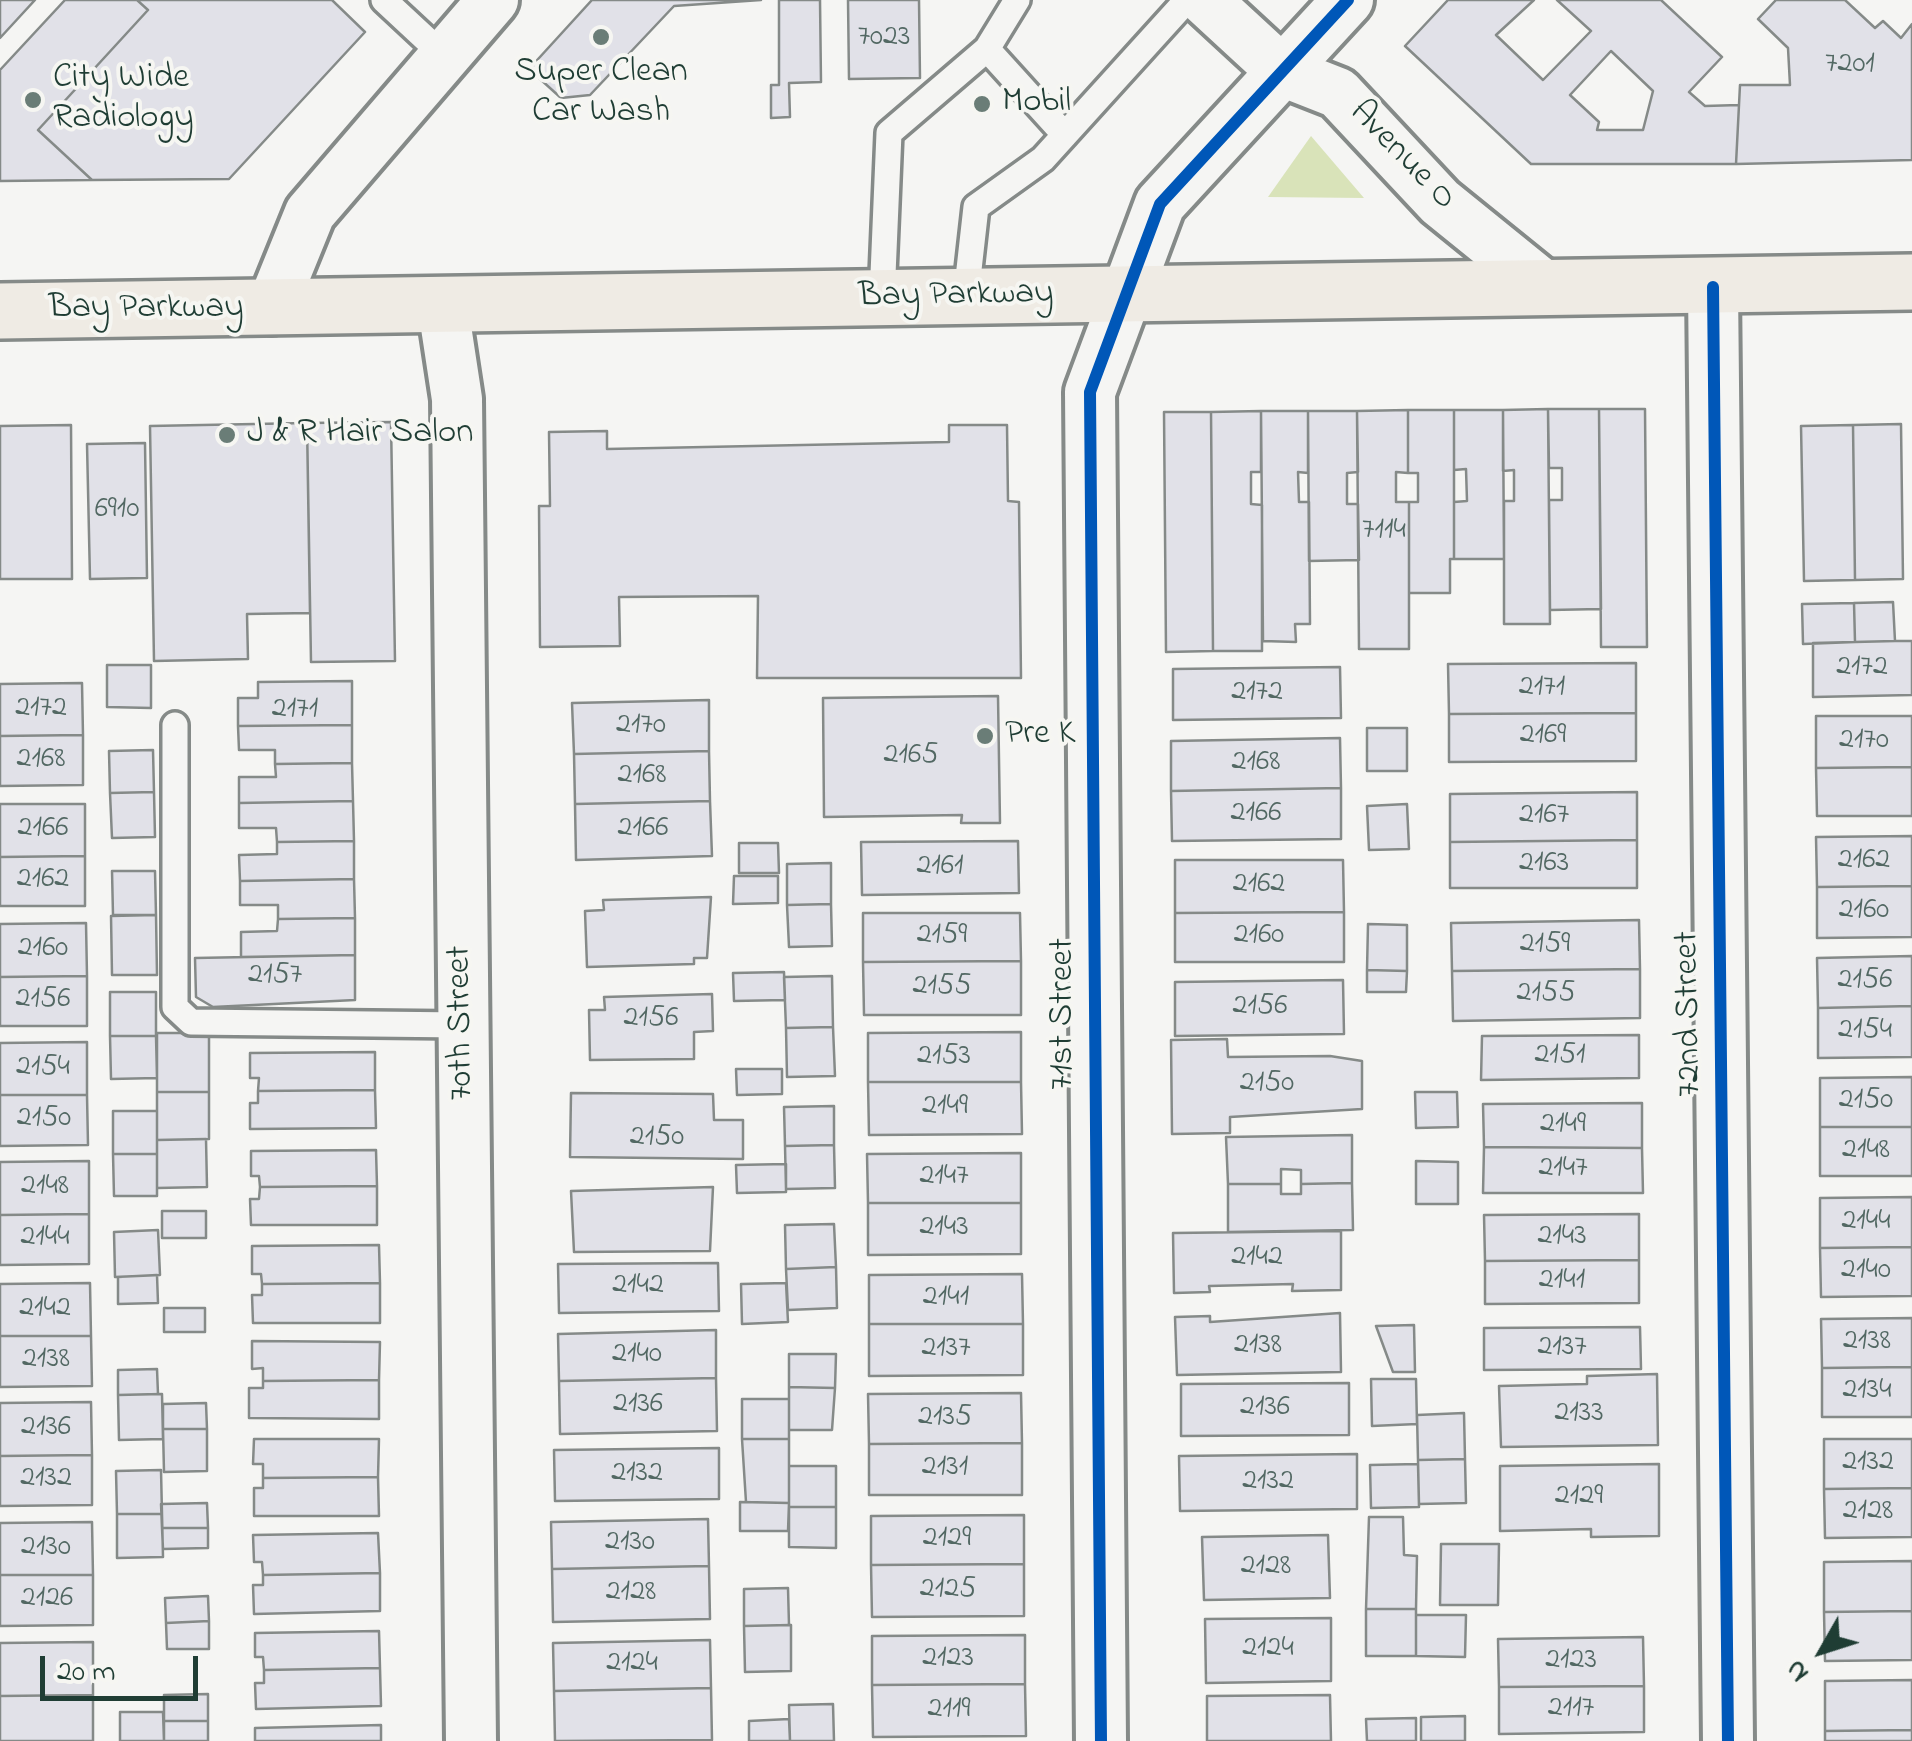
<!DOCTYPE html>
<html>
<head>
<meta charset="utf-8">
<style>
	body { margin:0 }
	#map { position:relative; width:1912px; height:1741px; overflow:hidden; background:#f5f5f3; font-family:"Indie Flower",sans-serif }
	canvas { display:block }
	.north { position:absolute; left:1772px; top:1601px; width:100px; height:100px; -webkit-text-stroke:8px #f6f6f2; paint-order:stroke; rotate:231deg; font-size:28px; font-weight:700; line-height:40px; text-align:center; color:#1f3d34 }
	.north::after { content:''; display:block; margin:auto; width:35px; height:45px; background:#1f3d34; clip-path:polygon(50% 0,100% 100%,50% 72%,0 100%) }
	.scale { position:absolute; left:40px; top:1656px; width:158px; height:45px; box-sizing:border-box; border:5px solid #1f3d34; border-top:0; padding-left:12px; font-size:30px; line-height:35px; white-space:nowrap; color:#1f3d34; -webkit-text-stroke:8px #f6f6f2; paint-order:stroke }
</style>
</head>
<body>
<div id="map">
<canvas width="1912" height="1741"></canvas>
<div class="north">N</div>
<div class="scale">20 m</div>
</div>
<script>
const ctx = document.querySelector('canvas').getContext('2d');
ctx.lineJoin = 'round';
function paint(path, color) { ctx.fillStyle = color; ctx.fill(path, 'evenodd'); }
function strokePath(path, color, width, dash) { ctx.strokeStyle = color; ctx.lineWidth = width; ctx.lineCap = dash ? 'butt' : 'round'; ctx.setLineDash(dash || []); ctx.stroke(path); }
function write(font, color, halo, rows, align = 'center') {
  ctx.font = font + ' "Indie Flower",sans-serif'; ctx.lineWidth = 8; ctx.setLineDash([]); ctx.textBaseline = 'middle'; ctx.strokeStyle = halo; ctx.fillStyle = color; for (const [text, x, y, turn = 0] of rows) {
    ctx.save(); ctx.translate(x, y); ctx.rotate((+turn || 0) * Math.PI / 180); ctx.textAlign = isNaN(turn) ? turn : align; if (halo) ctx.strokeText(text, 0, 0); ctx.fillText(text, 0, 0); ctx.restore();
  }
}
paint(new Path2D(`
	M1311 136 1364 198 1268 197Z`), '#d9e3b9');
const building = new Path2D(`
	M0 0H35L0 38Z
	M65 0H137L148 10 38 130 92 180 0 181V70Z
	M137 0H332L365 32 229 179 92 180 38 130 148 10Z
	M592 0H761L674 6 590 95 561 98 529 69Z
	M779 0H820L821 82 789 83 790 117 771 118V85H779Z
	M848 0H919L920 78 849 79Z
	M1448 0H1534L1496 35 1543 80 1591 31 1557 0H1661L1722 57 1689 92 1705 106 1739 105 1736 164H1531L1405 46ZM1611 51 1653 91 1643 130H1597L1599 122 1570 95Z
	M1776 0H1845L1875 28 1883 21 1901 38 1912 24V160L1736 164 1740 85H1790L1788 48 1758 19Z
	M1548 409 1550 624H1504V501H1514V470L1503 471V410Z
	M1548 409H1599L1601 609 1550 610 1549 500H1562V468H1549Z
	M1599 409H1645L1647 647H1601Z
	M1408 410V473L1396 472V502H1409V649H1359L1357 411Z
	M1408 410H1454V559H1450V593H1409V502H1418V473H1408Z
	M1454 410H1503L1504 559H1454V502L1467 501 1466 469 1454 470Z
	M1261 411V472H1251V504L1262 505V651H1213L1211 412Z
	M1261 411H1308V473L1298 472 1299 502H1309L1310 624H1295L1296 642 1263 641Z
	M1308 411H1357L1358 472 1347 473V504H1358L1359 560 1309 561Z
	M1164 412H1211L1213 651 1166 652Z
	M391 422 395 661 311 662 307 423Z
	M307 423 310 613 247 614 248 659 154 661 150 426Z
	M1901 424 1903 579 1855 580 1853 425Z
	M71 425 72 579H0V426Z
	M949 425H1007L1008 501 1019 502 1021 678H757L758 596 619 597 620 646 540 647 539 506H550L549 432 607 431V449L949 442Z
	M1853 425 1855 580 1804 581 1801 426Z
	M145 443 147 578 90 579 87 444Z
	M1893 602 1895 641 1855 642 1854 603Z
	M1854 603 1855 642 1803 644 1802 604Z
	M1895 641H1912V695L1813 697V643Z
	M1636 663V713L1449 714 1448 664Z
	M107 665H151V708L107 707Z
	M1340 667 1341 718 1173 720V669Z
	M352 681V725L238 726V698H258V682Z
	M82 683 83 735 0 736V684Z
	M998 696 1000 823H961L962 815 824 817 823 698Z
	M709 700V751L574 754 572 703Z
	M1636 713V761L1449 762V714Z
	M1816 716H1912V767L1816 768Z
	M352 725V763L275 764V750H239L238 726Z
	M1367 728H1407V771H1367Z
	M83 735V785L0 786V736Z
	M1340 738 1341 788 1171 791V741Z
	M153 750 154 792 110 793 109 751Z
	M709 751 710 801 575 804 574 754Z
	M352 763 353 801 239 803V777H276L275 764Z
	M1912 767V816H1817L1816 768Z
	M1341 788V839L1172 841 1171 791Z
	M154 792 155 837 112 838 110 793Z
	M1637 792V840L1450 842V794Z
	M353 801 354 841 277 842 276 828H239V803Z
	M710 801 712 856 576 860 575 804Z
	M0 804H85V856L0 857Z
	M1407 804 1409 849 1369 850 1367 806Z
	M1912 836V886L1817 887 1816 837Z
	M1637 840V888H1450V842Z
	M354 841V879L240 881 239 855 277 854V842Z
	M1018 841 1019 893 862 895 861 842Z
	M739 843H778L779 873H739Z
	M85 856V906H0V857Z
	M1175 860H1343L1344 912 1175 913Z
	M831 863V904L787 905V864Z
	M112 871H155L156 915H113Z
	M734 876H778V903L733 904Z
	M354 879 355 918 278 919V905H240V881Z
	M1912 886V937L1817 938V887Z
	M711 897 707 958H694V964L587 967 585 911 604 910 603 900Z
	M831 904 832 946 789 947 787 905Z
	M1344 912V962H1175V913Z
	M863 913H1020L1021 961 863 962Z
	M156 915 157 975H112L111 916Z
	M355 918V955L241 957V932L277 931 278 919Z
	M1639 920 1640 969 1452 971 1451 923Z
	M86 923 87 976 0 977V924Z
	M1368 924 1407 925V971L1367 970Z
	M355 955V1000L213 1007 196 997 195 958Z
	M1912 956V1006L1818 1008 1817 958Z
	M1021 961V1015H864L863 962Z
	M1640 969V1018L1453 1021 1452 971Z
	M1367 970 1407 971 1406 992H1367Z
	M784 972 785 1000 734 1001 733 973Z
	M87 976V1026H0V977Z
	M832 976 833 1027 786 1028 784 977Z
	M1343 980 1344 1034 1175 1036V982Z
	M110 992H156V1036H110Z
	M712 994 713 1031 694 1032V1059L590 1060 589 1010H605L604 997Z
	M1912 1006V1057L1818 1058V1008Z
	M833 1027 835 1076 787 1077 786 1028Z
	M1021 1032V1082H868V1033Z
	M157 1033H209V1092H157Z
	M1639 1035V1078L1481 1080 1482 1036Z
	M110 1036H156L157 1078 111 1079Z
	M1227 1039 1228 1057 1330 1056 1362 1061V1109L1230 1117V1133L1172 1134 1171 1040Z
	M87 1042V1095H0V1043Z
	M375 1052V1090L258 1091 259 1078H250V1053Z
	M736 1069H782V1094L737 1095Z
	M1912 1077V1127H1820V1078Z
	M868 1082H1021L1022 1134 869 1135Z
	M375 1090 376 1128 250 1129V1103H258V1091Z
	M157 1092H209V1139L157 1140Z
	M1415 1092H1457L1458 1127 1416 1128Z
	M571 1093 713 1094 714 1120H743V1159L570 1157Z
	M0 1095H87L88 1145 0 1146Z
	M1642 1103V1148L1484 1147 1483 1104Z
	M834 1106V1145L785 1146 784 1107Z
	M113 1111H157V1154H113Z
	M1820 1127H1912V1176H1820Z
	M1352 1135V1183L1301 1184V1170L1281 1169V1184H1228L1226 1137Z
	M206 1139 207 1187 157 1188V1140Z
	M834 1145 835 1188 786 1189 785 1146Z
	M1484 1147 1642 1148 1643 1193H1483Z
	M376 1150 377 1186 260 1187 259 1176H251V1151Z
	M1021 1153V1203H868L867 1154Z
	M113 1154H157V1196H114Z
	M89 1161V1214L0 1215V1162Z
	M1416 1161 1458 1162V1204H1416Z
	M786 1164V1192L737 1193 736 1165Z
	M1352 1183 1353 1230 1228 1232V1184H1281V1194H1301V1184Z
	M377 1186V1225H251L250 1199H259L260 1187Z
	M713 1187 710 1251 574 1252 571 1191Z
	M1912 1197V1247L1820 1248V1198Z
	M868 1203H1021V1254L868 1255Z
	M162 1211H206V1238H162Z
	M89 1214V1264L0 1265V1215Z
	M1639 1214V1260L1485 1261 1484 1215Z
	M834 1224 836 1267 786 1269 785 1225Z
	M158 1230 160 1275 115 1277 114 1232Z
	M1341 1231V1290L1292 1291 1293 1284 1209 1286 1210 1292 1174 1293 1173 1233Z
	M379 1245 380 1283 262 1284 261 1274H252V1246Z
	M1912 1247V1296L1821 1297 1820 1248Z
	M1639 1260V1303L1485 1304V1261Z
	M718 1263 719 1311 559 1313 558 1264Z
	M836 1267 837 1308 788 1310 786 1269Z
	M1022 1274 1023 1324H869V1275Z
	M157 1275 158 1303 118 1304V1277Z
	M90 1283 91 1336H0V1284Z
	M380 1283V1323H253L252 1295H262V1284Z
	M786 1283 788 1322 742 1324 741 1284Z
	M164 1308H205V1332H164Z
	M1340 1313 1341 1372 1177 1375 1175 1317 1210 1316V1322Z
	M1912 1318V1367L1822 1368 1821 1319Z
	M869 1324H1023V1375L869 1376Z
	M1414 1325 1415 1372H1393L1376 1326Z
	M1640 1327 1641 1369 1484 1370V1328Z
	M716 1330V1378L559 1381 558 1334Z
	M0 1336H91L92 1386 0 1387Z
	M252 1341 380 1342 379 1380 263 1381V1368L252 1369Z
	M789 1354H836L835 1388 789 1387Z
	M1912 1367V1417H1822V1368Z
	M157 1369 158 1394 118 1395V1370Z
	M1657 1374 1658 1445 1501 1447 1499 1386 1587 1384V1376Z
	M716 1378 717 1431 560 1434 559 1381Z
	M1371 1379H1416L1417 1424 1372 1426Z
	M379 1380V1419L249 1418V1388H263V1381Z
	M1349 1383V1435L1181 1436V1384Z
	M789 1387 835 1388 832 1430H789Z
	M1021 1393 1022 1443 869 1444 868 1394Z
	M162 1394 163 1439 119 1440 118 1395Z
	M742 1399H789V1439H742Z
	M91 1402 92 1455 0 1456V1403Z
	M206 1403 207 1429H163V1404Z
	M1464 1413 1465 1459 1418 1460 1417 1415Z
	M163 1429H207V1471L164 1472Z
	M254 1439H379L378 1477 263 1478V1464H253Z
	M742 1439H789V1503L746 1502Z
	M1824 1439H1912V1488L1824 1489Z
	M1022 1443V1495H869V1444Z
	M719 1448V1499L555 1501 554 1450Z
	M1357 1454V1509L1180 1511 1179 1456Z
	M92 1455V1505L0 1506V1456Z
	M1465 1459 1466 1503 1419 1504 1418 1460Z
	M1418 1464 1419 1507 1371 1508 1370 1465Z
	M1659 1464V1536L1591 1537V1529L1500 1531V1466Z
	M789 1466H836V1507H789Z
	M161 1470 162 1514H117L116 1471Z
	M378 1477 379 1516H254V1488H263V1478Z
	M1912 1488V1537L1825 1538 1824 1489Z
	M740 1502 789 1503 788 1531H740Z
	M207 1503 208 1528H162L161 1504Z
	M789 1507H836V1548L789 1547Z
	M117 1514H162L163 1557 117 1558Z
	M1024 1515V1564L871 1565V1516Z
	M1369 1517H1403L1404 1555 1417 1556 1416 1609H1366Z
	M708 1519 709 1566 552 1569 551 1522Z
	M92 1522 93 1575H0V1523Z
	M162 1528H208V1548L163 1549Z
	M378 1533 380 1573 263 1575 262 1562H254L253 1535Z
	M1328 1535 1330 1598 1204 1600 1202 1537Z
	M1441 1544H1499L1498 1605H1440Z
	M1912 1561V1611L1824 1612V1562Z
	M1024 1564V1616L872 1617 871 1565Z
	M709 1566 710 1619 553 1622 552 1569Z
	M380 1573V1611L254 1614 253 1585H263V1575Z
	M0 1575H93V1625L0 1626Z
	M788 1588 789 1625 744 1626V1589Z
	M208 1596 209 1621 166 1623 165 1598Z
	M1366 1609H1416V1656H1366Z
	M1912 1611V1660L1825 1661 1824 1612Z
	M1416 1615H1466L1465 1657 1416 1656Z
	M1331 1618V1681L1206 1683 1205 1619Z
	M209 1621V1649H167L166 1623Z
	M791 1625V1671L745 1672 744 1626Z
	M379 1631 380 1668 264 1670 263 1657H255V1633Z
	M1025 1635V1684L872 1685V1636Z
	M1643 1637 1644 1686 1499 1687 1498 1639Z
	M710 1640 711 1688 554 1691 553 1643Z
	M93 1642V1695L0 1696V1643Z
	M380 1668 381 1706 256 1709 255 1683H264V1670Z
	M1912 1680V1730L1825 1731V1681Z
	M1025 1684 1026 1736 873 1737 872 1685Z
	M1644 1686V1732L1499 1734V1687Z
	M711 1688 712 1740 555 1741 554 1691Z
	M208 1694V1721H164V1695Z
	M93 1695V1741H0V1696Z
	M1330 1695 1331 1741H1207V1696Z
	M833 1704 834 1741H790L789 1705Z
	M120 1712H163L164 1741H120Z
	M1465 1716V1741H1421V1717Z
	M1416 1718V1741H1367L1366 1719Z
	M789 1719 790 1741H749V1721Z
	M164 1721H208V1741H164Z
	M381 1725V1741H255V1728Z
	M1912 1730V1741H1825V1731Z`);
paint(building, '#e1e1e8');
strokePath(building, '#858a88', 2.5);
const service = new Path2D(`
	M384 0 442 54
	M1017 0 987 49 1065 135
	M966 296 976 207 1043 159 1187 0
	M882 298 889 133 987 49
	M175 725V1007L191 1022 463 1025`);
const minor = new Path2D(`
	M1205 0 1282 71 1338 93 1440 202 1545 287
	M1713 287 1728 1741
	M443 307 457 399 471 1741
	M271 309 310 213 493 0
	M1101 1741 1090 392 1160 204 1348 0`);
const primary = new Path2D(`
	M0 311 1912 282`);
strokePath(service, '#858a88', 32);
strokePath(minor, '#858a88', 58);
strokePath(primary, '#858a88', 62);
strokePath(service, '#f5f5f3', 25);
strokePath(minor, '#f5f5f3', 50);
strokePath(primary, '#efebe4', 55);
strokePath(new Path2D(`
	M1713 287 1728 1741
	M1101 1741 1090 392 1160 204 1348 0`), '#0057b8', 12);
for (const [x, y, r, color] of [
	[601,37,10,"#6a7d77"],
	[33,100,10,"#6a7d77"],
	[982,104,10,"#6a7d77"],
	[227,435,10,"#6a7d77"],
	[985,736,10,"#6a7d77"]
]) { const dot = new Path2D(); dot.arc(x, y, r, 0, 2 * Math.PI); ctx.fillStyle = color; ctx.fill(dot); strokePath(dot, '#f6f6f2', 4); }
write('30px', '#526863', null, [
	["7023",884,39],
	["7201",1850,66],
	["6910",117,511],
	["7114",1384,532],
	["2172",1862,669],
	["2171",1542,689],
	["2172",1257,694],
	["2172",41,710],
	["2171",295,711],
	["2170",641,727],
	["2169",1543,737],
	["2170",1864,742],
	["2165",911,757],
	["2168",41,761],
	["2168",1256,764],
	["2168",642,777],
	["2166",1256,815],
	["2167",1544,817],
	["2166",43,830],
	["2166",643,830],
	["2162",1864,862],
	["2163",1544,865],
	["2161",940,868],
	["2162",43,881],
	["2162",1259,886],
	["2160",1864,912],
	["2159",942,937],
	["2160",1259,937],
	["2159",1545,946],
	["2160",43,950],
	["2157",275,977],
	["2156",1865,982],
	["2155",942,988],
	["2155",1546,995],
	["2156",43,1001],
	["2156",1260,1008],
	["2156",651,1020],
	["2154",1865,1032],
	["2151",1560,1057],
	["2153",944,1058],
	["2154",43,1069],
	["2150",1267,1085],
	["2150",1866,1102],
	["2149",945,1108],
	["2150",44,1120],
	["2149",1563,1126],
	["2150",657,1139],
	["2148",1866,1152],
	["2147",1563,1170],
	["2147",944,1178],
	["2148",45,1188],
	["2144",1866,1223],
	["2143",944,1229],
	["2143",1562,1238],
	["2144",45,1239],
	["2142",1257,1259],
	["2140",1866,1272],
	["2141",1562,1282],
	["2142",638,1287],
	["2141",946,1299],
	["2142",45,1310],
	["2138",1867,1343],
	["2138",1258,1347],
	["2137",1562,1349],
	["2137",946,1350],
	["2140",637,1356],
	["2138",46,1361],
	["2134",1867,1392],
	["2136",638,1406],
	["2136",1265,1409],
	["2133",1579,1415],
	["2135",945,1419],
	["2136",46,1429],
	["2132",1868,1464],
	["2131",945,1469],
	["2132",637,1475],
	["2132",46,1480],
	["2132",1268,1483],
	["2129",1579,1498],
	["2128",1868,1513],
	["2129",947,1540],
	["2130",630,1544],
	["2130",46,1549],
	["2128",1266,1568],
	["2125",948,1591],
	["2128",631,1594],
	["2126",47,1600],
	["2124",1268,1650],
	["2123",948,1660],
	["2123",1571,1662],
	["2124",632,1665],
	["2117",1571,1710],
	["2119",949,1711]
]);
write('35px', '#1f3d34', '#f6f6f2', [
	["Super Clean",601,74,"center"],
	["Car Wash",601,114,"center"],
	["City Wide",53,80],
	["Radiology",53,120],
	["Mobil",1002,104],
	["J & R Hair Salon",247,435],
	["Pre K",1005,736]
], 'left');
write('35px', '#1f3d34', '#f6f6f2', [
	["Avenue O",1401,157,46],
	["Bay Parkway",956,297,-1],
	["Bay Parkway",146,310],
	["71st Street",1065,1014,-90],
	["72nd Street",1691,1014,-91],
	["70th Street",463,1023,-91]
]);
</script>
</body>
</html>
